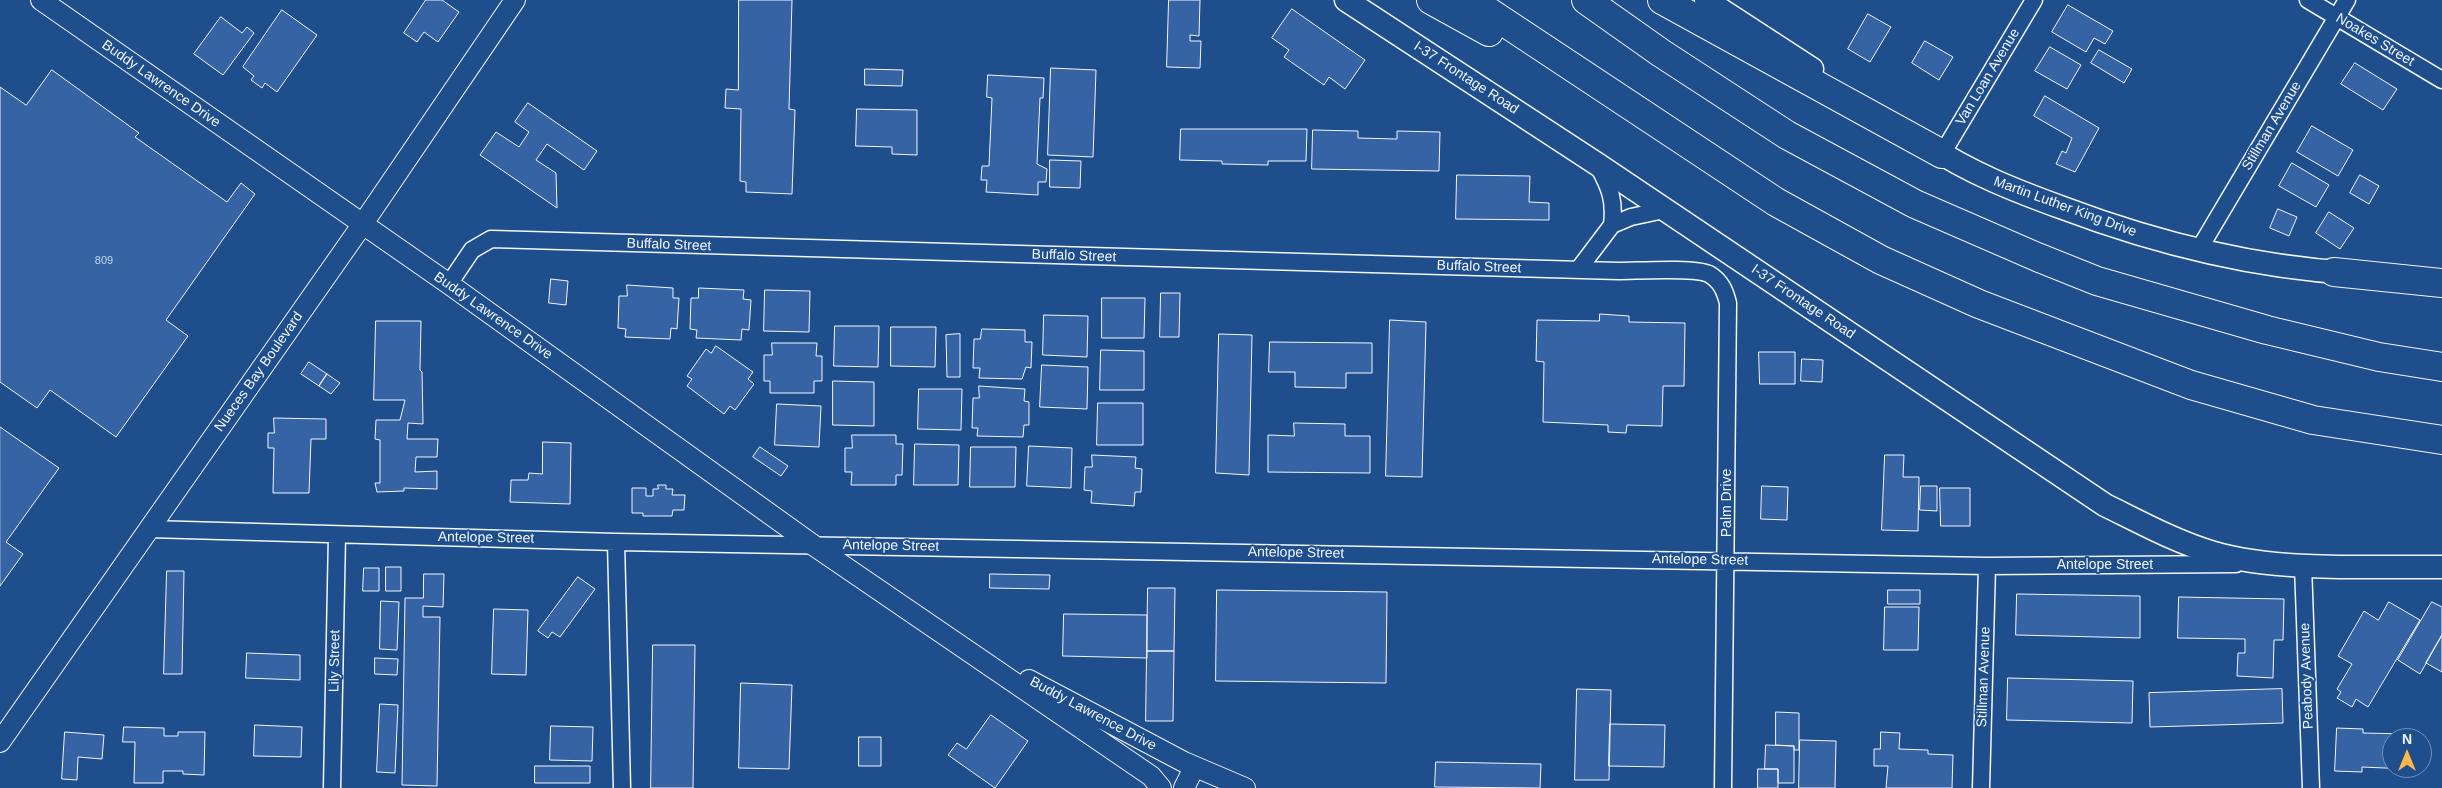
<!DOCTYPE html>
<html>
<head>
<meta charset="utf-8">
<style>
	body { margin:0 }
	#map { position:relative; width:2442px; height:788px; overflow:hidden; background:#1f4e8c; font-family:Helvetica,sans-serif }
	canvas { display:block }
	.north { position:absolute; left:2382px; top:728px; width:50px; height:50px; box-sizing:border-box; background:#1f4e8c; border:1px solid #7391ba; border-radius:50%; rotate:0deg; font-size:14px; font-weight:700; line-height:20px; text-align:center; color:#f2f6ff }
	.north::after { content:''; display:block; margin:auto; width:18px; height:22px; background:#ffb74d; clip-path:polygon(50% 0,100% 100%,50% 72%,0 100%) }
</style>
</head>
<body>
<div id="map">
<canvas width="2442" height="788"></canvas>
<div class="north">N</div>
</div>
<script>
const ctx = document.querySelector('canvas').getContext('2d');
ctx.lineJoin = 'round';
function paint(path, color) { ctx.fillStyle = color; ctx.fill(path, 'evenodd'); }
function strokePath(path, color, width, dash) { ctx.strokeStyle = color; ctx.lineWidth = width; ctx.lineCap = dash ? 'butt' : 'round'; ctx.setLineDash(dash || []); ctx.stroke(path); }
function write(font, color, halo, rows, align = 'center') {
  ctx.font = font + ' Helvetica,sans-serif'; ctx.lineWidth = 4; ctx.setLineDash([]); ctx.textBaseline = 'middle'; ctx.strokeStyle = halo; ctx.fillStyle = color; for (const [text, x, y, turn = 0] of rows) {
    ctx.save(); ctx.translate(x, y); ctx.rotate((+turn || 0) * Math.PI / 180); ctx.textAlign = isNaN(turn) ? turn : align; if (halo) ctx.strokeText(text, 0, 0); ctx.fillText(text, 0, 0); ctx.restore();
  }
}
const building = new Path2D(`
	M426 0H442L459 12 438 42 424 32 417 42 404 33Z
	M739 0H792L789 109 795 110 792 194 746 192V182L740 181 741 109 725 108 726 89 738 90Z
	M1169 0H1200L1199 36 1190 35V41H1201L1200 68 1167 67Z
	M2068 5 2113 31 2105 44 2094 38 2086 52 2052 32Z
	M1292 9 1365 60 1345 89 1329 77 1324 85 1284 57 1289 50 1272 38Z
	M282 10 317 35 277 92 265 83 262 88 251 80 254 76 243 67Z
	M1868 14 1891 27 1870 62 1848 49Z
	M221 17 242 33 247 27 254 33 223 75 194 54Z
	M1925 41 1953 57 1939 80 1912 63Z
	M2050 47 2081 65 2067 89 2035 71Z
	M2099 50 2132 69 2124 83 2091 63Z
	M2355 63 2397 89 2383 110 2341 84Z
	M1051 68 1096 70 1093 157 1048 155Z
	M865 69 903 70 902 86 865 85Z
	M52 70 139 133 135 137 227 202 241 183 255 194 166 320 188 336 116 437 50 390 37 408 0 382V87L26 105Z
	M988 75 1044 78 1043 98H1040L1037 164 1047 169 1046 182H1038V195L986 192 987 180H981L982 166H989L992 98 987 97Z
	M2045 96 2099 128 2075 172 2056 164 2062 151 2066 153 2072 138 2034 116Z
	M528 103 597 151 584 170 547 144 536 160 556 173 557 208 480 155 496 132 519 147 529 132 515 122Z
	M857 109 917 110V155L892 154V147L856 146Z
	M2312 126 2353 150 2338 176 2297 152Z
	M1181 129H1307L1306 161H1268V165L1222 164V161L1180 160Z
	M1313 130 1358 131V138L1397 139V131L1440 132 1439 171 1312 169Z
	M1050 160 1081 161 1080 188 1050 187Z
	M2292 163 2329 185 2316 207 2279 186Z
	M1457 175 1530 176 1529 202 1549 203V220L1456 219Z
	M2360 175 2379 186 2369 204 2350 193Z
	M2278 209 2297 217 2289 236 2270 228Z
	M2329 212 2354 228 2340 249 2316 233Z
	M551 279 568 281 566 305 549 303Z
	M627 285 673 288V298H679L677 329 671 328 670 339 625 337 626 329 618 328 619 296H627Z
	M699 288 744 290 743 299 751 300 749 330 742 329 741 340 696 338 697 330 690 329 691 298H698Z
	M765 290 810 291 809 332 764 331Z
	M1161 293H1180L1179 337H1160Z
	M1102 298H1145L1144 338H1102Z
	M1600 314 1629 316V322L1685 323 1684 386H1663L1662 426 1627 425 1626 433 1608 432V425L1543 422 1544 362 1536 361 1537 320 1599 321Z
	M1044 315 1088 316 1087 357 1043 355Z
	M1390 320 1426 322 1422 477 1386 476Z
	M376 321H421L420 370 422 372 423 424 408 423 407 439H438L437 457H416L415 472 437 471V489L404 488V491L377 492 375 483H380V440L375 439 376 420H400L405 400H374Z
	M835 326H879L878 367 834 366Z
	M891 327H936L935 367 891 366Z
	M982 329 1025 330V342H1032L1031 368 1026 367 1022 379 979 378 980 368H973L974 339H980Z
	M960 334V377H947L946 335Z
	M1219 334 1252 335 1249 475 1216 473Z
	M1270 342 1372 343V373H1346V388L1295 387V372H1269Z
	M772 343H817L816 356H822V381H814V393H770V381H764V355H772Z
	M716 346 753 372 748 379 754 384 735 410 730 406 724 414 687 386 692 379 687 376 706 349 711 353Z
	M1101 350 1144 351V390H1100Z
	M1759 352H1795V384H1760Z
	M1802 359 1823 360 1822 382 1801 381Z
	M309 362 327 374 319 386 301 374Z
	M1042 365 1088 367 1087 409 1040 407Z
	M327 374 340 383 331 394 319 386Z
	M833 381 874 382V426L833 425Z
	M979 386 1025 389 1024 401 1029 402V425H1024L1023 437 977 436 978 428H972L973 398H979Z
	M919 389H962L961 430 918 429Z
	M1098 403H1143V445H1097Z
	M777 404 821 406 819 447 775 445Z
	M274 418 326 419V439H311L309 493H273L274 448H268V433H274Z
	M1294 423 1345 424V436H1370V473L1268 472V435L1294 436Z
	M0 427 59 468 6 542 23 554 0 586Z
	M852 435H896V444H903L902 475H896V485H851L852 472H845V448H852Z
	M543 442 571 443 570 504 510 502 511 480H528L529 473 542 474Z
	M915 444 959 445 958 485H914Z
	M1029 446 1072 448 1071 488 1027 486Z
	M760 447 788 466 781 476 753 457Z
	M971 447H1016L1015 487H970Z
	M1092 455 1136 457 1135 468 1142 469 1141 492H1135L1134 506 1091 503 1092 491 1084 490 1085 467H1092Z
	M1885 455H1904L1903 477H1919L1918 531 1882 530Z
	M658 485H666V489H673L672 495H685L684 510H673L672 516H643V513H632V488H646V496H653V489H658Z
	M1762 486 1788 487 1787 520 1761 519Z
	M1921 486H1937V511L1920 510Z
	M1940 488H1970V526H1941Z
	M386 567H401V591H386Z
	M364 568H379V591H363Z
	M167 571H184L182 674H164Z
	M424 574H444L443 607 423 606V617H440L437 786 402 785 405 598H423Z
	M990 574 1050 575 1049 589 990 588Z
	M578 577 595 589 560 637 552 632 548 638 538 631Z
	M1148 588H1175L1174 651H1147Z
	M1217 590 1387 592 1386 683 1216 681Z
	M1888 590H1920V604H1888Z
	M2017 594 2140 596V638L2016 635Z
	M2179 597 2284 599 2283 640H2274L2273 678 2237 676 2238 653H2245V639L2178 638Z
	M381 601 399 602 397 650 380 649Z
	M2389 602 2420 620 2368 707 2356 699 2352 707 2337 698 2341 692 2337 689 2352 664 2338 656 2364 611 2378 620Z
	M2432 602 2442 607V635L2420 674 2398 660Z
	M1885 607H1919L1918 650H1884Z
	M494 609 528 610 526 675 492 674Z
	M1064 614 1147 615V658L1063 656Z
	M2442 635V672L2426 663Z
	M653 645H695L693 788H651Z
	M1147 651H1174L1173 721H1146Z
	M247 653 300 655V680L246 678Z
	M375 658 398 659 397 675 375 674Z
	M2008 678 2133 681 2132 723 2007 720Z
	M741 683 792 685 789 769 739 768Z
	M1577 689 1611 690 1609 780H1575Z
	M2282 689 2283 723 2150 727 2149 693Z
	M380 704 398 705 395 773 377 772Z
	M1776 712 1799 713V750H1794V746L1776 745Z
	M991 715 1028 741 995 788 948 755 957 743 966 749Z
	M1610 724 1665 725 1664 767 1609 766Z
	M255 725 302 727 301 757 254 756Z
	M551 726 593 727 592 761 550 760Z
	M124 727 164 728V736H178V732H205L204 775 183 774V771H163V783H134L135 742H123Z
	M2337 728 2363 729V733L2409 734V738H2392V768L2408 769 2362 767V772L2335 771Z
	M65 732 104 735 102 759 78 757 77 780 62 779Z
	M1881 732 1900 733 1899 749 1928 750V754L1953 755 1952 788H1886L1888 766H1874V749H1880Z
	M859 737H881V766H859Z
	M1800 740 1836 741 1835 788H1799Z
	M1766 745 1794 746V783H1778V769H1765Z
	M1436 762 1541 764 1540 788 1435 787Z
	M535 766H590V783H535Z
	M1758 769H1778V788H1758Z`);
paint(building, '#3563a3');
strokePath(building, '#f2f6ff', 1);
const minor = new Path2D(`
	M2308 0 2442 80
	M1942 154 2034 0
	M1598 166C1610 188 1615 200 1612 225
	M2198 251 2347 0
	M1578 270 1612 225 1631 217 1664 210
	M449 284 472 250 491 239 1618 271C1637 271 1694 267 1709 274 1721 281 1725 291 1728 303L1723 788
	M149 529 616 542 1987 566 2236 564
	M616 542 622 788
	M2303 565 2311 788
	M332 788 337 535
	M1981 788 1987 566`);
const tertiary = new Path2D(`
	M41 0 449 284 813 545 1151 776 1161 788
	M1029 680 1184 762 1245 788
	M0 742 362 225 515 0
	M1184 788 1194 768`);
const secondary = new Path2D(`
	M1346 0 1597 164 2105 505C2140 522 2176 542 2214 553 2280 572 2372 566 2442 567
	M1706 0 1812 69
	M1928 145C1970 173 2016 191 2063 208 2156 243 2252 267 2351 273`);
const motorway = new Path2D(`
	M1431 0 1489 32
	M1471 0 1776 202 1881 260 1979 304 2191 385 2313 420 2442 440
	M1586 0 1661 53 1787 135 1915 204 2037 257 2097 281 2267 330 2379 357 2442 367
	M1662 0 1942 154
	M2334 272 2442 283`);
strokePath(minor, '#f2f6ff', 19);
strokePath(tertiary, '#f2f6ff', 22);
strokePath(secondary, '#f2f6ff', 25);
strokePath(motorway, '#f2f6ff', 30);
strokePath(minor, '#1f4e8c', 16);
strokePath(tertiary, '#1f4e8c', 20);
strokePath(secondary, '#1f4e8c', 22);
strokePath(motorway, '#1f4e8c', 28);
write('11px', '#c3d1e8', null, [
	["809",104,261]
]);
write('14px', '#f2f6ff', '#1f4e8c', [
	["Noakes Street",2375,40,31],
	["Van Loan Avenue",1988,77,-59],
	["I-37 Frontage Road",1466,78,33],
	["Buddy Lawrence Drive",161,84,35],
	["Stillman Avenue",2272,126,-59],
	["Martin Luther King Drive",2065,207,20],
	["Buffalo Street",669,245,2],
	["Buffalo Street",1074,256,2],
	["Buffalo Street",1479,267,2],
	["I-37 Frontage Road",1803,302,34],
	["Buddy Lawrence Drive",493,316,35],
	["Nueces Bay Boulevard",259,372,-55],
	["Palm Drive",1727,503,-90],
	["Antelope Street",486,538,1],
	["Antelope Street",891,546,1],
	["Antelope Street",1296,553,1],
	["Antelope Street",1700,560,1],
	["Antelope Street",2105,565],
	["Lily Street",335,661,-89],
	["Peabody Avenue",2307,676,-92],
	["Stillman Avenue",1984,677,-88],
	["Buddy Lawrence Drive",1093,714,28]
]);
</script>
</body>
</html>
